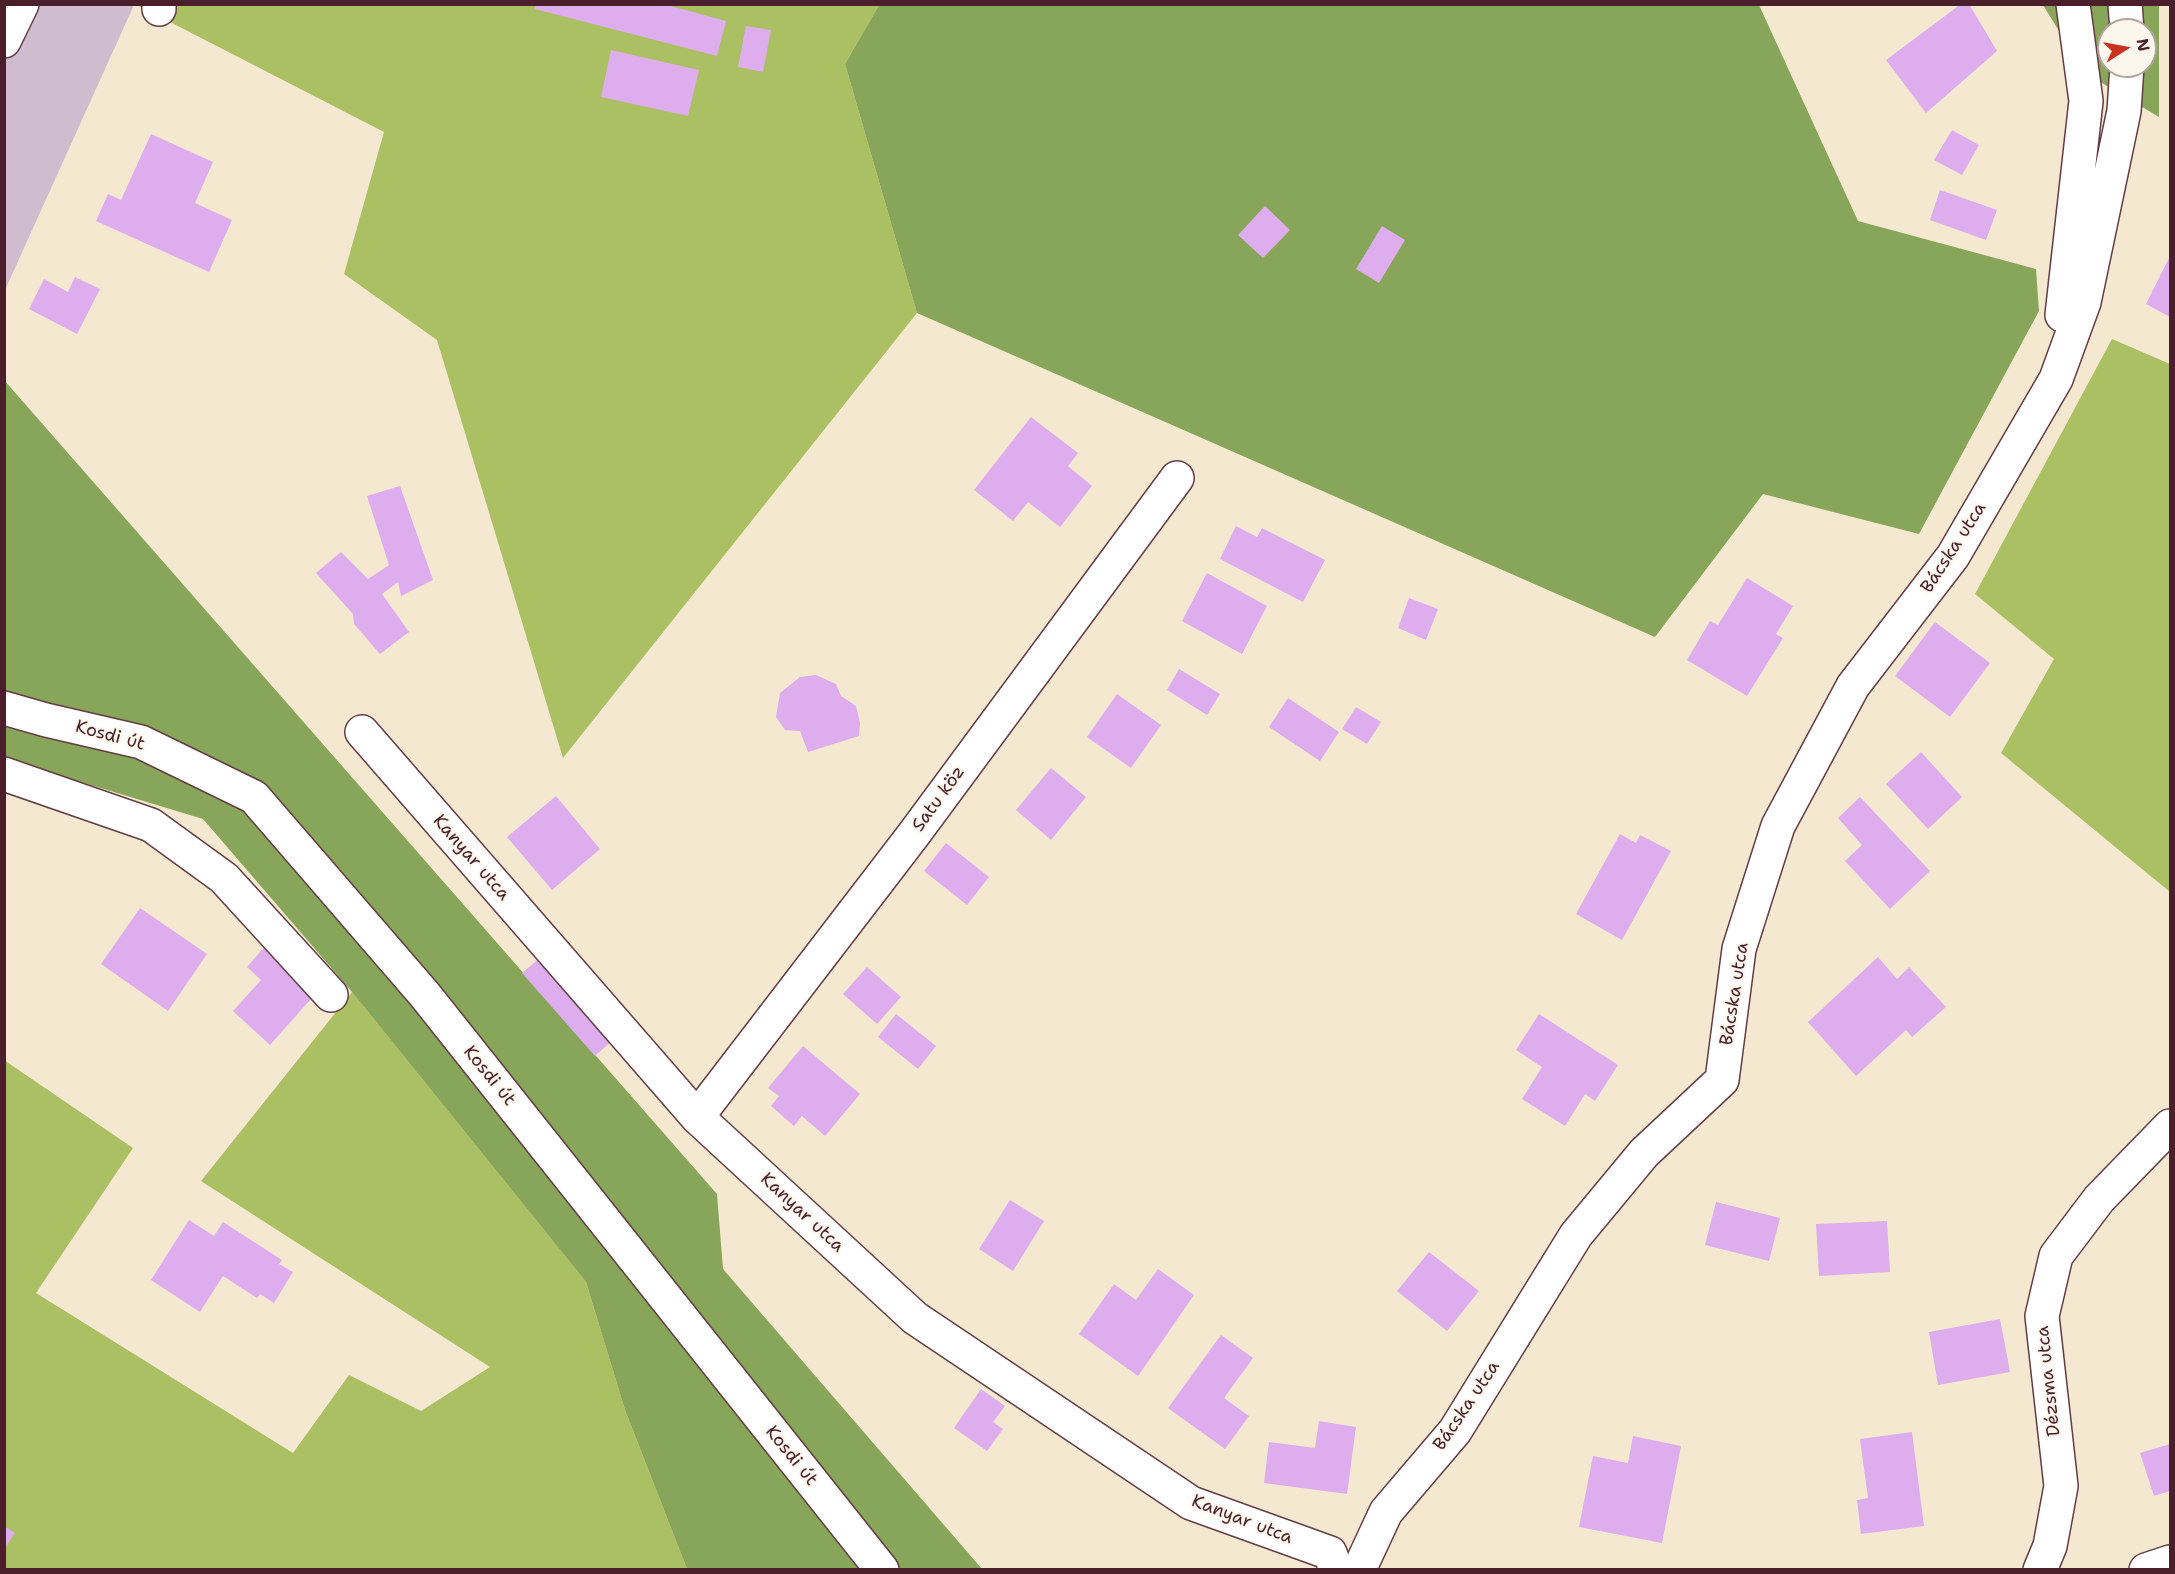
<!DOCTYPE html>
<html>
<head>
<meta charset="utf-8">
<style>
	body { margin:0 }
	#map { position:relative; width:2175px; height:1574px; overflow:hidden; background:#f5e8d1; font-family:"Shantell Sans",sans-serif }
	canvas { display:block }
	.frame { position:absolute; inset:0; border:6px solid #4a1f2b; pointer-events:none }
	.north { position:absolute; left:2097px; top:18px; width:60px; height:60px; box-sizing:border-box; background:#fbf7ec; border:2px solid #b4a19f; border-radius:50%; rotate:79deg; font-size:16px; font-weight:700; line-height:24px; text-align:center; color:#4a1f2b }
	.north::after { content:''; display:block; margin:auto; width:21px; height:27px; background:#c8321e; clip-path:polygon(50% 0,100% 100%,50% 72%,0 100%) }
</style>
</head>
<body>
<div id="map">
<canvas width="2175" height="1574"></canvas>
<div class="frame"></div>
<div class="north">N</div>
</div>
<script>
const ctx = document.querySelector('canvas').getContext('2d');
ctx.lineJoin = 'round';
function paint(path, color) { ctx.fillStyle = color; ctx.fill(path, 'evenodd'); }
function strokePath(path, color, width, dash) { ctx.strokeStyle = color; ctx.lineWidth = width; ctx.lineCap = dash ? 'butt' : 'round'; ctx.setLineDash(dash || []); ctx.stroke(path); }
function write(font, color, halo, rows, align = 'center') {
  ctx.font = font + ' "Shantell Sans",sans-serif'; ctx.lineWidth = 4.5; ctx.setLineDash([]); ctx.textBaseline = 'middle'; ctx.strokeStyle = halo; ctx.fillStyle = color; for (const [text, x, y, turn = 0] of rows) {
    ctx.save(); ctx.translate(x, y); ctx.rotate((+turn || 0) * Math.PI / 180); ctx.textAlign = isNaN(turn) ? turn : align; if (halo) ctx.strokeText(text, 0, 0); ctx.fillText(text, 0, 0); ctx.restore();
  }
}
paint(new Path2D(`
	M5 5H134L5 290Z`), '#cfbdcf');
paint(new Path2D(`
	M137 5H879L845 64 917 313 563 758 437 340 344 274 384 132Z
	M2112 339 2170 364V892L2001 753 2054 659 1975 594Z
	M352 992 586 1282 625 1410 687 1569H5L4 1060 133 1148 36 1293 293 1453 349 1375 421 1411 490 1367 201 1181Z`), '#abbf63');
paint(new Path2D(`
	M879 5H1759L1858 221 2036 269 2039 311 1919 534 1763 494 1655 637 917 313 845 64Z
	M2043 5H2159V117L2085 73ZM2109 30H2145V66H2109Z
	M4 380 717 1194 723 1269 982 1569H687L625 1410 586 1282 352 992 203 819 5 759Z`), '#88a659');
paint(new Path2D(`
	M536 4H663L726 21 717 56 535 9Z
	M1961 4H1969L1997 51 1926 113 1886 60Z
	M746 26 771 30 763 72 738 67Z
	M611 50 699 70 688 116 601 97Z
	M1952 130 1979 145 1962 175 1934 160Z
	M151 134 213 162 195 203 232 220 209 272 96 221 108 194 121 200Z
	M1940 190 1997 210 1986 240 1930 220Z
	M1265 206 1290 230 1263 258 1238 235Z
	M1382 226 1405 240 1379 283 1356 269Z
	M2170 256V317L2146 304Z
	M75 277 100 289 77 334 29 309 44 279 68 292Z
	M1031 417 1078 453 1068 466 1092 486 1060 527 1028 502 1013 521 974 490Z
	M400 486 433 580 401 596 398 582 382 594 409 632 380 654 354 624 353 614 316 573 341 552 368 579 389 565 367 496Z
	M1236 526 1257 537 1262 528 1325 560 1303 602 1220 559Z
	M1207 573 1267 606 1242 654 1182 621Z
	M1747 578 1793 606 1776 634 1783 638 1747 696 1687 660 1710 621 1718 625Z
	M1409 598 1438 609 1426 640 1398 628Z
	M1935 622 1990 663 1950 717 1895 676Z
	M1179 669 1220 694 1207 715 1167 690Z
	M816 675 836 684 841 696 856 706 860 723 859 736 808 752 800 731 785 730 776 717 780 693 800 677Z
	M1117 694 1161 725 1131 768 1087 737Z
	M1288 698 1339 732 1320 761 1269 727Z
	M1356 707 1381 722 1367 744 1342 729Z
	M1921 752 1962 797 1928 829 1886 784Z
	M1051 768 1086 797 1051 840 1016 810Z
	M556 796 600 849 552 890 507 837Z
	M1860 797 1930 871 1890 909 1845 861 1862 845 1838 818Z
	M1620 834 1636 843 1640 835 1671 851 1622 940 1576 914Z
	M946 843 989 877 967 905 924 871Z
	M140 908 207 954 168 1011 101 964Z
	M266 945 318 991 270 1045 233 1011 261 980 247 967Z
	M541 957 613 1040 595 1056 522 973Z
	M1878 957 1897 979 1909 967 1946 1007 1912 1037 1906 1030 1856 1076 1808 1022Z
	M867 967 901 997 877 1024 843 994Z
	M896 1014 936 1046 918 1069 878 1037Z
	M1539 1014 1618 1065 1595 1101 1585 1094 1565 1126 1522 1099 1542 1067 1516 1050Z
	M803 1046 860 1094 825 1136 802 1116 794 1126 771 1106 779 1096 768 1088Z
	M1010 1200 1044 1221 1013 1271 979 1249Z
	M1716 1202 1780 1218 1769 1261 1705 1245Z
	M189 1220 214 1236 223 1222 282 1260 279 1264 293 1272 274 1303 260 1294 257 1298 223 1276 200 1312 151 1280Z
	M1887 1221 1890 1272 1819 1276 1816 1224Z
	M1429 1252 1479 1291 1447 1331 1397 1291Z
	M1158 1269 1194 1295 1138 1376 1079 1334 1114 1284 1136 1300Z
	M2000 1319 2010 1372 1938 1385 1929 1332Z
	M1221 1335 1253 1358 1224 1398 1249 1416 1225 1449 1168 1408Z
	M981 1389 1005 1406 993 1422 1003 1429 987 1451 954 1428Z
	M1319 1421 1356 1427 1347 1494 1264 1483 1269 1442 1315 1448Z
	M1912 1432 1924 1526 1861 1534 1857 1500 1868 1498 1860 1439Z
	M1633 1436 1681 1446 1662 1543 1579 1527 1593 1456 1628 1463Z
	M2170 1444V1491L2154 1496 2140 1453Z
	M4 1526 15 1533 4 1549Z`), '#deadee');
const minor = new Path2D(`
	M159 4V9
	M2125 4 2127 30
	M4 41 22 4
	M2062 315 2086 101 2073 4
	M4 708 46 720 141 742 254 797 425 995 882 1570
	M362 732 697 1117 915 1318 1191 1503 1330 1553 1336 1570
	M4 774 151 825 224 878 331 995
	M697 1117 914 834 1177 478
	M1359 1570 1386 1512 1455 1431 1576 1235 1644 1153 1722 1080 1739 949 1778 826 1853 686 1953 556 2056 379 2084 302 2124 111 2127 66
	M2040 1570 2050 1546 2061 1486 2042 1316 2056 1256 2099 1199 2170 1126
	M2146 1570 2170 1562`);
strokePath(minor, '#643d44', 36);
strokePath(minor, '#fff', 33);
write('18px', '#4a1f2b', '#fbf7ec', [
	["Bácska utca",1954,548,-57],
	["Kosdi út",110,736,15],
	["Satu köz",939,799,-54],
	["Kanyar utca",471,858,49],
	["Bácska utca",1735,994,-81],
	["Kosdi út",489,1076,51],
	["Kanyar utca",802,1213,43],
	["Dézsma utca",2049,1381,-96],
	["Bácska utca",1467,1406,-56],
	["Kosdi út",791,1456,51],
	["Kanyar utca",1242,1520,21]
]);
</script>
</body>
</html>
